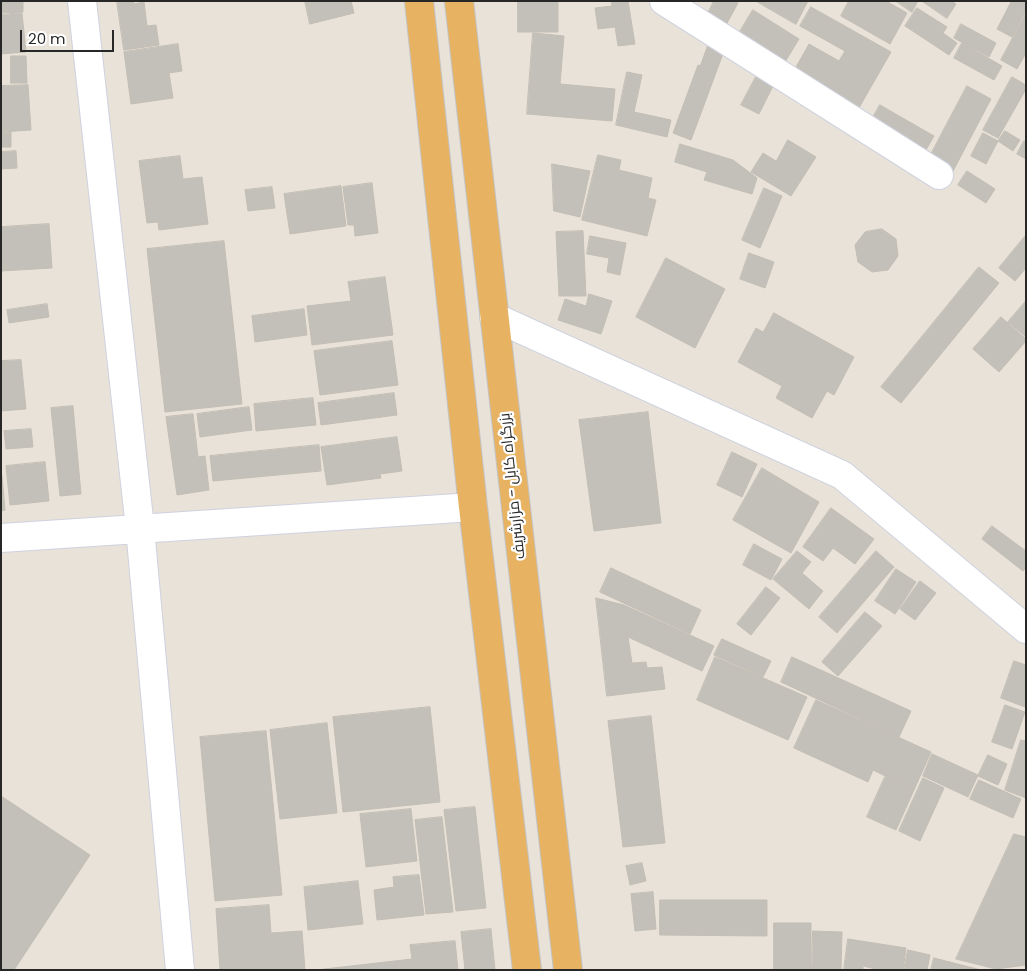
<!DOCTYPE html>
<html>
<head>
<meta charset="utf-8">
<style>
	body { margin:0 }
	#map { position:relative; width:1027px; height:971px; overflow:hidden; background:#e8e2d9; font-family:Poppins,sans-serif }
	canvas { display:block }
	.frame { position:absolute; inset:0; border:2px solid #272727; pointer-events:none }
	.scale { position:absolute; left:20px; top:30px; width:94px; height:22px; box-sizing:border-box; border:2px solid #272727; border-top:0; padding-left:6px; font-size:15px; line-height:18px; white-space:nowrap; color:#272727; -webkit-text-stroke:4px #fff; paint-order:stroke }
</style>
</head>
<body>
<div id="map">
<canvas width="1027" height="971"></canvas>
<div class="frame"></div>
<div class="scale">20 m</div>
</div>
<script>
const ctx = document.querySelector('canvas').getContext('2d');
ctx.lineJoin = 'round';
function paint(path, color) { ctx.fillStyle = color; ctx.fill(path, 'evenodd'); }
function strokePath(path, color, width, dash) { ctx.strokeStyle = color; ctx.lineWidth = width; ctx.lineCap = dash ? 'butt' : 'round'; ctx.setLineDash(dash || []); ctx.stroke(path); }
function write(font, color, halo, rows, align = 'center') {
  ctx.font = font + ' Poppins,Cairo,sans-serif'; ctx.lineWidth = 4.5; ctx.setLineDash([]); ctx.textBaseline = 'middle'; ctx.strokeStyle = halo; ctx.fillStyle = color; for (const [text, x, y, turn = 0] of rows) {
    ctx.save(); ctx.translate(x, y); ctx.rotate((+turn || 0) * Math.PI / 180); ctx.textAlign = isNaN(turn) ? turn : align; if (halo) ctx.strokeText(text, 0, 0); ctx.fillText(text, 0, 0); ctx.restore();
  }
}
const building = new Path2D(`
	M1 1H23V12L2 13Z
	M117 1H133L134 4 144 2 147 26 156 25 159 45 124 50Z
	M305 1H351L354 13 310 24Z
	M518 1H558V32H518Z
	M611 1H628L635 44 618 46 615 27 598 29 595 8 612 6Z
	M714 1H734L738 3 726 25 707 15Z
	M756 1H808L796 24Z
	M849 1H886L907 13 890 44 841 16Z
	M896 1H918L912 12Z
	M922 1H951L956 4 947 18Z
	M1010 1H1026V10L1012 37 997 29 1011 2Z
	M811 7 891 52 856 113 791 76 809 44 839 61 845 51 800 26Z
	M917 8 947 27 943 33 957 43 949 55 905 26Z
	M753 10 799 39 782 67 736 38Z
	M22 13 26 52 1 54V15Z
	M1026 13V53L1017 69 1001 60Z
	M961 24 996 43 989 57 954 38Z
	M533 33 564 36 560 84 615 89 612 121 527 114Z
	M711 37 727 43 691 140 673 133 698 65 700 66Z
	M962 43 1002 66 994 80 954 58Z
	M178 44 182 71 169 73 173 98 131 104 124 52Z
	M11 56H26L27 83H11Z
	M627 72 642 75 634 112 671 120 667 137 616 125Z
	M758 73 775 82 759 114 741 105Z
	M1012 77 1026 85V89L998 138 983 130Z
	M28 85 31 130 1 132V86Z
	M967 86 991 99 952 173 928 160Z
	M880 105 934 136 923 155 869 124Z
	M1005 131 1020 140 1013 151 998 141Z
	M11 132V147H1V133Z
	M983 133 998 141 986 164 971 156Z
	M788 140 816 157 791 196 751 172 763 153 776 161Z
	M1024 141 1026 142V159L1017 154Z
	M680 144 733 160 757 178 752 194 704 180 707 172 675 162Z
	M16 151 17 168 1 169V152Z
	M598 155 621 160 619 170 652 178 648 198 656 200 647 236 582 220Z
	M180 156 183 179 202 177 208 224 159 230 158 222 147 223 139 161Z
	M552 164 590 171 580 217 554 211Z
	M967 171 995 189 986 203 958 185Z
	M372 183 378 233 355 236 354 225H348L343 187Z
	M341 186 346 226 290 234 284 194Z
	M272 187 275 208 248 211 245 190Z
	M764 188 782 196 760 248 742 240Z
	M49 224 52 268 1 271V227Z
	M882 229 896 239 898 256 888 270 872 272 858 262 855 245 865 232Z
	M583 231 586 296H559L556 232Z
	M1026 235V268L1015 281 999 268Z
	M590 236 626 243 620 275 607 272 609 258 587 254Z
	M224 241 242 404 165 412 147 249Z
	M749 253 774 262 765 288 740 279Z
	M666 258 725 289 695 348 636 317Z
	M979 267 999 283 901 403 881 387Z
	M385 277 393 335 312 345 307 306 351 301 348 282Z
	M589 294 612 301 601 334 558 320 565 299 586 306Z
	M1026 301V337L1008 322Z
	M47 304 49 317 9 323 7 310Z
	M304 309 307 335 255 342 252 316Z
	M774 313 854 357 834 395 827 391 812 418 776 398 782 386 738 362 756 328 763 332Z
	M1001 317 1026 339V341L999 372 973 349Z
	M392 341 398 385 320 395 314 351Z
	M21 360 26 409 1 411V361Z
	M394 393 397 415 321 425 318 403Z
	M313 398 316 425 256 431 254 404Z
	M73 406 81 494 60 496 51 408Z
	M249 407 252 430 200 437 197 414Z
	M648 412 661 523 594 531 579 420Z
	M193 414 198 457 205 456 209 490 177 495 166 417Z
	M31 429 33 447 6 449 4 431Z
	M397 437 402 471 380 474 381 478 327 485 321 447Z
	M319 445 321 471 213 481 210 456Z
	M732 452 757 464 742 497 717 485Z
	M45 462 49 501 10 505 6 466Z
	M762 468 819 502 791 553 733 520Z
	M1 476H2L5 510 1 511Z
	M831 508 874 539 855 564 833 548 823 561 803 547Z
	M992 526 1026 551V568L1023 571 982 539Z
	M754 544 782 559 771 580 743 565Z
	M797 551 811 562 802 573 823 591 809 609 773 579Z
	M876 551 894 567 837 633 819 617Z
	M611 568 701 610 690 634 600 592Z
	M896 569 916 582 895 614 875 601Z
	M920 581 936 593 915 620 900 609Z
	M766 587 780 598 751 635 737 624Z
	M596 598 624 605 714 646 702 671 628 637 632 663 646 662 647 668 662 667 665 689 607 696Z
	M865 612 882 626 838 676 822 662Z
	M722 639 771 661 763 677 714 655Z
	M715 657 807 697 788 740 697 700Z
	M792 657 911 711 899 737 781 682Z
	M1014 661 1026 665V704L1025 707 1001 698Z
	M816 700 931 752 914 790 873 770 868 782 794 748Z
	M1005 705 1025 712 1012 749 992 742Z
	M430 707 440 802 343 812 333 717Z
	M651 716 665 843 623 847 608 721Z
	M327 723 337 813 280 819 270 730Z
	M266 731 282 895 215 901 200 737Z
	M1021 740 1026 741V798L1005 790Z
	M932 754 978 775 968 797 923 776Z
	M988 755 1007 764 998 785 978 776Z
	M885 777 914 790 896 830 867 817Z
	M923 778 944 788 920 841 899 831Z
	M979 780 1021 799 1013 818 970 799Z
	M1 796 90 855 14 970H1Z
	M475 807 486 908 456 911 444 810Z
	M411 809 417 861 366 867 360 814Z
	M442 817 453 912 426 914 415 820Z
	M1014 834 1026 837V965L996 969 956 959Z
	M642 863 646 881 630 885 626 866Z
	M419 875 424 915 377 920 374 890 394 887 393 877Z
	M358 881 363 924 308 930 304 887Z
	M653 892 656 929 635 931 631 894Z
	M660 900H767V936L660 935Z
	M269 905 271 933 302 931 305 970H220L216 909Z
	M774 923H811V970H774Z
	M491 929 495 970H465L461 932Z
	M813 931 842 932 841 970H812Z
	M848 939 906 948 903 970H880L863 966V970H844Z
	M455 941 458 970H316L412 959 410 945Z
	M908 950 930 955 927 970H904Z
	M934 958 981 970H931Z`);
paint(building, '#c3bfb9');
strokePath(building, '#c3beb4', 1);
const minor = new Path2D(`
	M82 1 140 528 180 970
	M664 1 939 175
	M494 317 842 475 1026 629
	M1 538 473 507`);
const trunk = new Path2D(`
	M419 1 473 507 527 970
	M459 1 568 970`);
strokePath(minor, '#cfd2df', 30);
strokePath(trunk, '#c3c3c3', 30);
strokePath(minor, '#fff', 28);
strokePath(trunk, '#e7b362', 28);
write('15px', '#272727', '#fff', [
	["بزرگراه کابل - مزارشریف",513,486,-96]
]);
</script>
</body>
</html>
